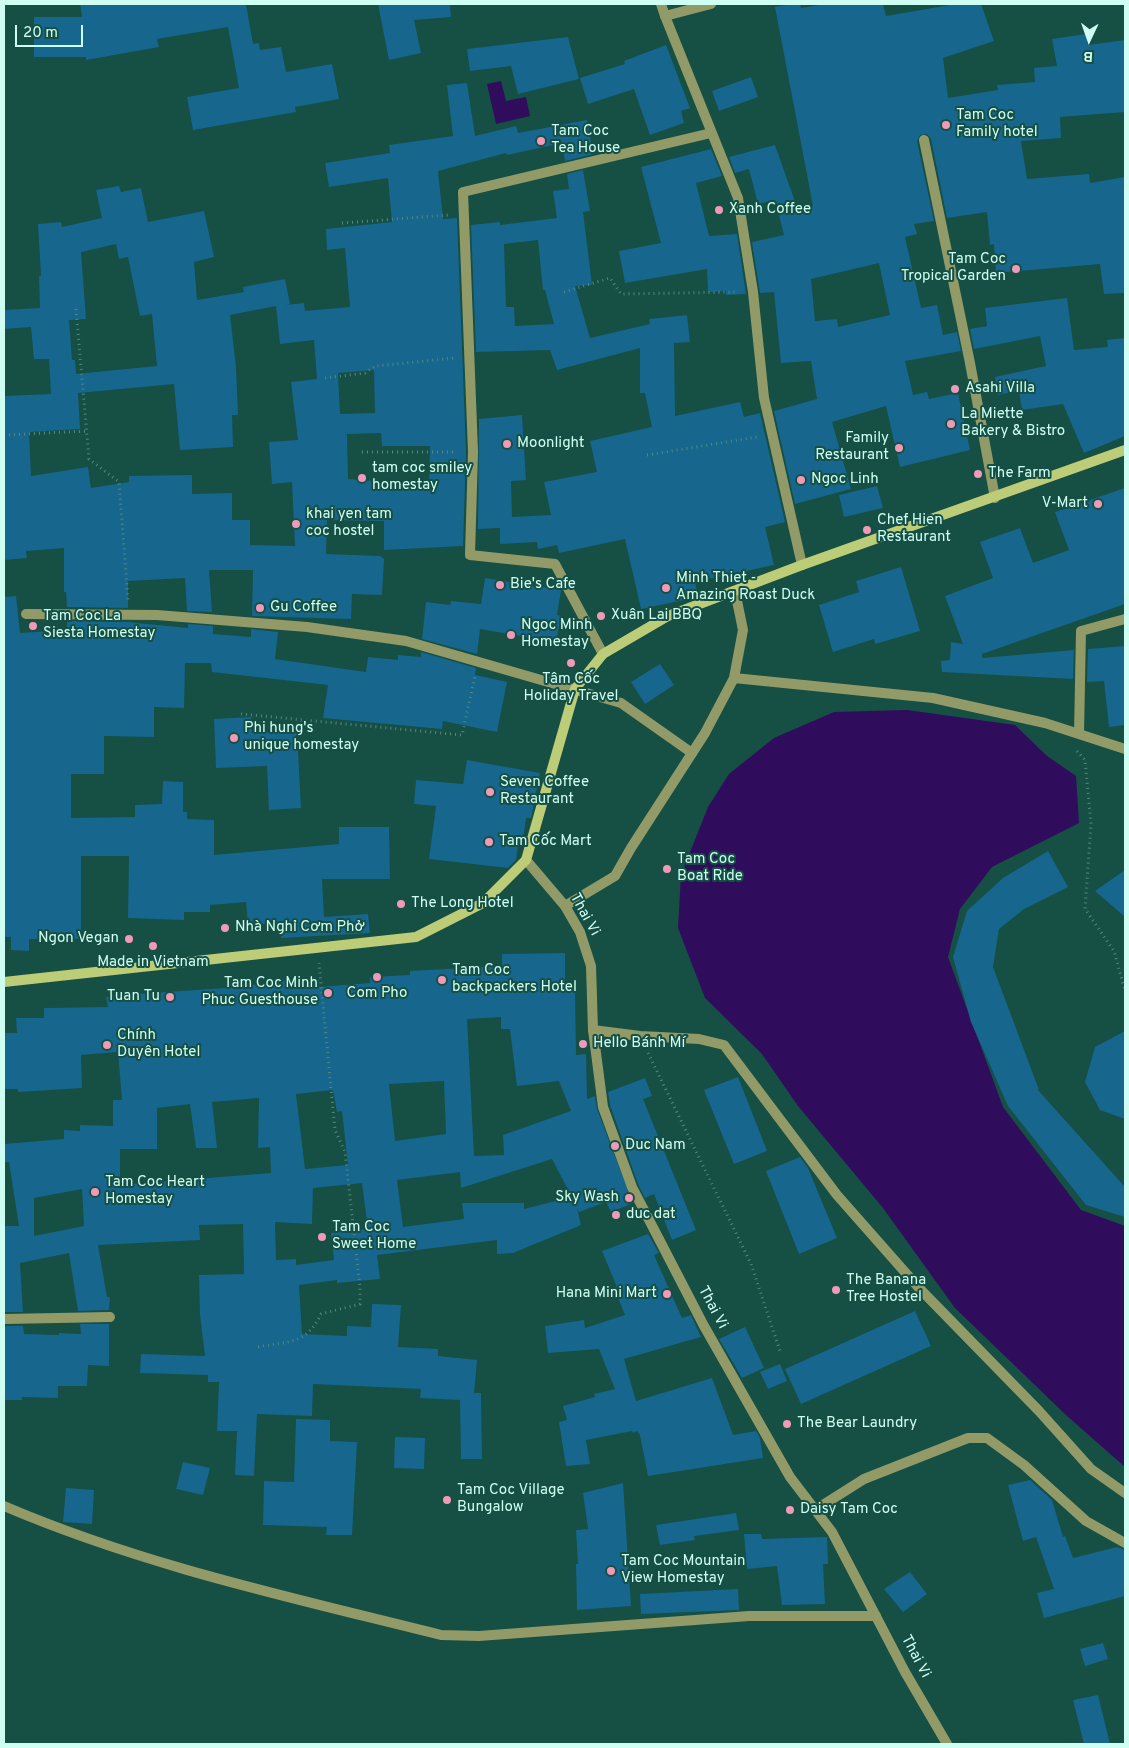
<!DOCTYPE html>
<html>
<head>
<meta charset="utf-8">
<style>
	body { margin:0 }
	#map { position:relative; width:1129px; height:1748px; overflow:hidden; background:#164f44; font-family:Overpass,sans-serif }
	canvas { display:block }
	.frame { position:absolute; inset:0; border:5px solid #cffef2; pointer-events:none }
	.north { position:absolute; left:1064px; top:15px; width:50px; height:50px; -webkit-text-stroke:4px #164f44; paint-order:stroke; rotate:183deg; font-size:14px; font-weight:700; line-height:20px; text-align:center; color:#cffef2 }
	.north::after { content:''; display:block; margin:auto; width:18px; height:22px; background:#cffef2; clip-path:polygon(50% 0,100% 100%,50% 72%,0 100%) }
	.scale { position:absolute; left:15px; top:25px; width:68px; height:22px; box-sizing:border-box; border:2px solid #cffef2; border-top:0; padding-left:6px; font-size:15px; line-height:18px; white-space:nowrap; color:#cffef2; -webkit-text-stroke:4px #164f44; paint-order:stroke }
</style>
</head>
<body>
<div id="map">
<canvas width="1129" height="1748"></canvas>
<div class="frame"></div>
<div class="north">B</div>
<div class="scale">20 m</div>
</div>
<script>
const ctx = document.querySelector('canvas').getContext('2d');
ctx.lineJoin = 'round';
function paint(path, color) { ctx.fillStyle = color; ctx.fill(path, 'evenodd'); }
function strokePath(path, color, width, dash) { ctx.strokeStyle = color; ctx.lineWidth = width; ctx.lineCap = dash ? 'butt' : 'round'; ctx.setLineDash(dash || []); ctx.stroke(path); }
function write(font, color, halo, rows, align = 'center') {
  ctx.font = font + ' Overpass,sans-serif'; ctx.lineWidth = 4; ctx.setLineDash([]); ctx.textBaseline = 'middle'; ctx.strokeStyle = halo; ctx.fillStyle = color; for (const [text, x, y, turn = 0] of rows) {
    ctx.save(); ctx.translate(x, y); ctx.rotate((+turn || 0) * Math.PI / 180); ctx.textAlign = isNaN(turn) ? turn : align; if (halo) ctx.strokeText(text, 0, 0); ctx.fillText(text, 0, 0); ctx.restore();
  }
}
paint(new Path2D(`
	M501 81 506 101 526 97 530 116 496 124 487 84Z
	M907 710 1015 725 1047 756 1076 776 1079 823 992 867 960 909 948 957 1003 1107 1081 1210 1125 1226V1467L1066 1415 955 1308 883 1208 798 1106 762 1054 705 998 678 928 681 875 708 807 729 774 774 738 834 712Z`), '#300c5d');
paint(new Path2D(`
	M80 4H246L253 44 259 43 260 50 281 47 286 72 332 64 339 99 295 107 296 112 193 130 187 97 239 88 228 27 157 39 159 47 86 60V57H34V17H82Z
	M378 4H450L451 17 414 20 421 53 389 60Z
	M792 4H800L801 8 825 4H883L886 16 956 4H981L994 41 943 58 948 98 998 90 997 85 1035 82 1034 68 1057 66 1052 39 1086 34 1088 45 1125 40V112L1060 117 1061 138 1021 141 1027 179 1089 174 1090 183 1125 177V293L1104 294 1100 264 996 273 994 244 990 245 987 212 947 218 931 139 927 134 920 135 917 141 934 221 914 224 917 234 905 237 921 308 937 305 943 335 957 332 961 351 905 361 913 395 927 392 929 399 958 393 970 450 900 467 886 406 832 422 851 489 795 504 774 411 817 399 811 361 781 363 774 292 760 293 752 242 784 235 775 200 758 204 749 169 735 173 729 157 775 145 798 210 813 206 775 7ZM879 263 890 315 838 327 837 319 815 321 811 279Z
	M568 37 579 79 518 94 511 66 470 71 467 49Z
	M666 45 690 108 681 111 684 123 650 135 634 89 588 104 580 78 625 64 624 61Z
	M751 77 758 97 719 111 712 91Z
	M467 83 475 136 516 126 518 133 587 120 593 154 565 161 562 143 507 155 506 153 438 171 443 219 457 218 466 452 463 546 384 550V521L327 520 326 554 380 556 384 559 382 595 352 594 351 619 252 616 253 570H209L212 612 187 611 185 578 128 581V608L67 607 66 592H64V548L26 551 27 558 4 560V396L51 394 49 359H34L31 327 4 329V310L40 308 39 276H41L38 224 61 222 62 227 102 218 96 190 119 186 121 192 141 188 148 222 204 211 214 257 194 262 197 300 244 292 243 287 285 279 290 304 286 305 304 303 305 311 350 307 345 248 327 250 326 229 392 222 388 178 329 187 325 163 390 153 389 145 453 136 447 85ZM116 244 119 259 128 257 140 316 152 314 157 366 76 374 75 360H72L69 320 86 319 81 252ZM276 306 280 344 314 340 317 379 291 382 298 440 269 442 272 484 292 482 295 546 250 545V520H232V493L192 494V475L129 476V482L91 488 88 467 31 476 29 432 80 429 78 393 174 384 180 450 233 447 232 415H238L236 367 230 315ZM374 370 375 413 340 414 338 373ZM381 433 382 446H430L429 485 348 479 347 434Z
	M711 149 722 176 696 183 709 236 737 234 746 294 726 295V291L708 292 707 269 625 283 619 251 661 243 641 167Z
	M583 170 590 211 583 212 592 285 575 286 590 338 650 324 649 319 687 315 690 342 674 343 675 416 740 402 744 417 760 413 785 522 765 527 774 565 695 582 698 597 641 609 625 539 559 553 557 545 538 549 537 542 500 544V528L478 529 479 419 522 415 526 480 511 481 512 517 551 515 544 482 597 472 590 441 652 427 645 393H640V348L557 370 550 350 476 352 471 225 500 222V225L557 218 553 191 569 189 567 174ZM538 240 543 290H545L554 324 515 326 514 307H506L504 244Z
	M1067 298 1074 350 1108 347 1107 340 1125 338V436L1084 453 1063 404 1022 410 1019 391 998 395 995 377 1046 366 1040 336 974 349 970 329 987 326 985 308Z
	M877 486 883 508 844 517 839 495Z
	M1125 488V604L982 654V658L1074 650 1073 679 942 672 941 661 950 660 951 642 963 644 945 596 993 578 980 542 1020 528 1033 563 1069 550 1055 512Z
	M901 567 920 631 875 644 874 639 833 652 819 605 859 592 856 581Z
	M485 578 561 590 557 615 561 616 556 642 480 629 477 654 422 639 426 602 450 605 451 601 481 604Z
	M16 596 20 633 67 630V621L127 622 188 628V624L213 626V634L251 637V629L278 632 275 659 366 672 368 657 398 660V655L421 657V652L476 668 475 675 507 682 497 732 443 721 442 729 323 718 328 685 212 672 211 663H185L184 708 154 707V737L104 736V774H71V818L135 817V805L162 804 163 781 183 782V812H187V819L214 820V855L339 844V827H389L390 879H322L324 917 368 914 370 933 281 938 280 923 248 925 246 902 210 905V912H184V920L128 918 129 856H81V939H29V951L11 950V937H4V597Z
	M1125 646V725L1109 727 1104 681 1087 682 1088 649Z
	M660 664 674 685 645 704 631 682Z
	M251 717 252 733 297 731 301 808 269 810 267 766 216 768 214 719Z
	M467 760 540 773 531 818H526L523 840 519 839 516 860 508 868 429 859 436 806 414 804 416 780 463 784Z
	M1048 851 1068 887 1024 909 999 929 993 967 1039 1090 1037 1089 1125 1187V1217L1086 1205 1008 1106 971 1022 953 957 967 911 1003 878Z
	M1125 870V917L1095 891Z
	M565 953V988H575L576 1055 586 1054 587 1099 595 1096 597 1109 633 1203 611 1212 606 1202 579 1212 577 1208 581 1225 513 1253 497 1254V1240L377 1255 380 1279 337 1283V1280L299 1285 302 1334 347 1336V1326L371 1327 372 1304 401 1305 398 1347 438 1349V1356L477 1360 474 1393H481L482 1459H461L460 1400 420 1398 421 1389 313 1384 312 1416 257 1414 254 1476 235 1475 237 1431H217L219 1382H208V1375L140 1373 141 1354 205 1356 200 1315 199 1275 244 1274 243 1224 199 1225 200 1240 98 1245 107 1297H110L109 1310 78 1311 69 1253 20 1263 23 1312H4V1226H19L9 1162H4V1144L64 1139V1130L80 1131V1125L113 1126V1100H122L118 1052 81 1055 82 1088 18 1092V1089H4V1033H17L16 1018H44V1008L108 1007 106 997 122 995 226 988 245 985 282 983V981L319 979V987L370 983V977L410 975V971L502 966V954ZM501 1017V1029H510L517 1086 559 1081 571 1111 503 1135 504 1155 474 1156 467 1019ZM444 1081 446 1134 395 1141 389 1084ZM333 1090 337 1112 342 1111 348 1165 305 1169 296 1094ZM259 1098 258 1148 270 1147 271 1173 120 1185V1149H157V1108L190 1104 196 1148H217L212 1102ZM552 1159 572 1197 524 1209V1203H462L464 1219 403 1227 397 1180 460 1172 461 1188ZM362 1183 368 1229 331 1233 334 1260 296 1265V1259L276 1260 275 1222 312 1224 313 1188ZM82 1189 84 1226 34 1236V1198Z
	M1125 1031V1119L1100 1110 1085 1082 1095 1047Z
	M738 1077 767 1151 734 1164 704 1090Z
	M645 1078 652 1096 643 1099 696 1230 672 1240 654 1194 645 1198 638 1184 610 1105 608 1092Z
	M800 1157 808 1168 837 1238 799 1254 766 1171Z
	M648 1234 659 1253 654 1255 682 1318 691 1315 701 1337 624 1359 636 1401 712 1378 733 1435 756 1431 760 1438 763 1458 648 1476 640 1435 637 1431 633 1433 632 1431 586 1440 590 1464 566 1466 559 1422 567 1420 563 1406 595 1397 594 1394 615 1389 599 1349 548 1353 545 1326 584 1320 585 1328 625 1315 616 1293 619 1292 602 1251Z
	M915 1311 931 1346 801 1404 785 1369Z
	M80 1324H109V1366L88 1365 87 1386H58V1398L22 1397V1400H4V1326H23L24 1334 59 1335V1333L81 1334Z
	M745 1327 764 1368 742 1378 719 1339Z
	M780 1364 787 1381 768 1389 760 1372Z
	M296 1419 330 1420V1441L357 1442 352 1535H326L327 1527 263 1525 264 1481 294 1482Z
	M395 1437 425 1438 424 1469 394 1468Z
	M183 1462 210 1468 203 1495 176 1489Z
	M1030 1480 1052 1500 1063 1537 1065 1536 1073 1558 1117 1547 1125 1550V1596L1044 1618 1037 1593 1054 1589 1036 1537 1023 1541 1008 1485Z
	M623 1483 631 1606 577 1610 576 1564H578L576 1530 588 1529 583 1493Z
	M66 1488 94 1490 92 1524 63 1522Z
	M736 1513 739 1530 694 1536 695 1540 660 1545 656 1525Z
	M744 1534H761L762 1539 827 1537 828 1564H823L825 1604 782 1605 777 1566 747 1569Z
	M910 1572 927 1594 903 1612 884 1589Z
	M738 1589 739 1610 641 1614 640 1594Z
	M1103 1643 1108 1659 1085 1666 1080 1649Z
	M1098 1695 1110 1744H1084L1073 1700Z`), '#16668e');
strokePath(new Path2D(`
	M342 223 449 215
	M564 292 610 278 621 294 738 292
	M76 309 89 459 119 482 128 600
	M325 378 365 373 375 366 455 358
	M4 435 88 431
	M362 452H457
	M647 455 757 437
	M241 714 462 735 475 676
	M1077 751 1085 760 1091 824 1085 909 1114 951 1125 991
	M648 1053 751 1264 780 1351
	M258 1347C289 1341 306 1345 321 1314L360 1304V1287L345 1152 335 1130 319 963`), '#53897e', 3, [1, 4]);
strokePath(new Path2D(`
	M661 4 665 16 711 4
	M603 654 555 564 470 555 473 452 463 192 711 133
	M734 678 933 698 1045 723 1125 749
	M1079 734 1081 631 1125 619
	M565 906 615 876 631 848 705 733 734 678 743 630 735 591
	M593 1030 640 1036 699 1039 724 1045 837 1195 919 1288 1039 1411 1091 1469 1125 1493
	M4 1506C144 1566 294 1598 441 1635L479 1636 749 1616H876`), '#929b68', 10);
strokePath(new Path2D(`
	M665 16 738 198 753 292 764 398 802 565
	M924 140 970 363 995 498
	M26 614 157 615 307 627 406 641 621 703 692 753
	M526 860 565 906 580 932 591 966 593 1030 603 1107 632 1187 704 1326 790 1477 832 1532 905 1672 947 1744
	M4 1319 110 1317
	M815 1510 864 1479 968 1438H987L1024 1465 1086 1521 1125 1543`), '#929b68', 10);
strokePath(new Path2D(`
	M4 982 416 937 483 903 526 860 575 689 603 654 668 616 802 565 1125 450`), '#bdcc77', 10);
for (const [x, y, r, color] of [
	[946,125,5,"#ef9ab8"],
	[541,141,5,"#ef9ab8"],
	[719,210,5,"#ef9ab8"],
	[1016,269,5,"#ef9ab8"],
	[955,389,5,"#ef9ab8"],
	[951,424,5,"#ef9ab8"],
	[507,444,5,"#ef9ab8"],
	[899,448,5,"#ef9ab8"],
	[978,474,5,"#ef9ab8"],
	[362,478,5,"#ef9ab8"],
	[801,480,5,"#ef9ab8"],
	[1098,504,5,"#ef9ab8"],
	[296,524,5,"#ef9ab8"],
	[867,530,5,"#ef9ab8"],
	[500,585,5,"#ef9ab8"],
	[666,588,5,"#ef9ab8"],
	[260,608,5,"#ef9ab8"],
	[601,616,5,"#ef9ab8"],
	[33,626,5,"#ef9ab8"],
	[511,635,5,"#ef9ab8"],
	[571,663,5,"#ef9ab8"],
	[234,738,5,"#ef9ab8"],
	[490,792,5,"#ef9ab8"],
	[489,842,5,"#ef9ab8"],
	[667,869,5,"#ef9ab8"],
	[401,904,5,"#ef9ab8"],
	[225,928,5,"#ef9ab8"],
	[129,939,5,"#ef9ab8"],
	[153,946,5,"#ef9ab8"],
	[377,977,5,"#ef9ab8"],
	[442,980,5,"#ef9ab8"],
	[328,993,5,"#ef9ab8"],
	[170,997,5,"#ef9ab8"],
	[583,1044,5,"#ef9ab8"],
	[107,1045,5,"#ef9ab8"],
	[615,1146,5,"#ef9ab8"],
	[95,1192,5,"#ef9ab8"],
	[629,1198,5,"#ef9ab8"],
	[616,1215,5,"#ef9ab8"],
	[322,1237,5,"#ef9ab8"],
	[836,1290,5,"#ef9ab8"],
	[667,1294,5,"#ef9ab8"],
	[787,1424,5,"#ef9ab8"],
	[447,1500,5,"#ef9ab8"],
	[790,1510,5,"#ef9ab8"],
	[611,1571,5,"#ef9ab8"]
]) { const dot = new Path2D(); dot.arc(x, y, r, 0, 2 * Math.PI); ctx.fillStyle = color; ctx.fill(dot); strokePath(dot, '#164f44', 2); }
write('15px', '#cffef2', '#164f44', [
	["Tam Coc",956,116],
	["Family hotel",956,133],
	["Tam Coc",551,132],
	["Tea House",551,149],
	["Xanh Coffee",729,210],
	["Tam Coc",1006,260,"right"],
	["Tropical Garden",1006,277,"right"],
	["Asahi Villa",965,389],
	["La Miette",961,415],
	["Bakery & Bistro",961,432],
	["Family",889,439,"right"],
	["Restaurant",889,456,"right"],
	["Moonlight",517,444],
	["tam coc smiley",372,469],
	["homestay",372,486],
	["The Farm",988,474],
	["Ngoc Linh",811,480],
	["V-Mart",1088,504,"right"],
	["khai yen tam",306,515],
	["coc hostel",306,532],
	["Chef Hien",877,521],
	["Restaurant",877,538],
	["Minh Thiet -",676,579],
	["Amazing Roast Duck",676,596],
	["Bie's Cafe",510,585],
	["Gu Coffee",270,608],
	["Xuân Lai BBQ",611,616],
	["Tam Coc La",43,617],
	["Siesta Homestay",43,634],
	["Ngoc Minh",521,626],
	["Homestay",521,643],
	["Tâm Cốc",571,680,"center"],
	["Holiday Travel",571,697,"center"],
	["Phi hung's",244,729],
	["unique homestay",244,746],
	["Seven Coffee",500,783],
	["Restaurant",500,800],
	["Tam Cốc Mart",499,842],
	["Tam Coc",677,860],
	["Boat Ride",677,877],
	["The Long Hotel",411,904],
	["Nhà Nghỉ Cơm Phở",235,928],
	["Ngon Vegan",119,939,"right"],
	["Made in Vietnam",153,963,"center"],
	["Tam Coc",452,971],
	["backpackers Hotel",452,988],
	["Tam Coc Minh",318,984,"right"],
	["Phuc Guesthouse",318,1001,"right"],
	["Com Pho",377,994,"center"],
	["Tuan Tu",160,997,"right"],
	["Chính",117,1036],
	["Duyên Hotel",117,1053],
	["Hello Bánh Mí",593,1044],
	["Duc Nam",625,1146],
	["Tam Coc Heart",105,1183],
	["Homestay",105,1200],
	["Sky Wash",619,1198,"right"],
	["duc dat",626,1215],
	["Tam Coc",332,1228],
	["Sweet Home",332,1245],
	["The Banana",846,1281],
	["Tree Hostel",846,1298],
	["Hana Mini Mart",657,1294,"right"],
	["The Bear Laundry",797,1424],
	["Tam Coc Village",457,1491],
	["Bungalow",457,1508],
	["Daisy Tam Coc",800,1510],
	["Tam Coc Mountain",621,1562],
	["View Homestay",621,1579]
], 'left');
write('15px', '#cffef2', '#164f44', [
	["Thai Vi",584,915,61],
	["Thai Vi",712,1308,62],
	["Thai Vi",915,1657,62]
]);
</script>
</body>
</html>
